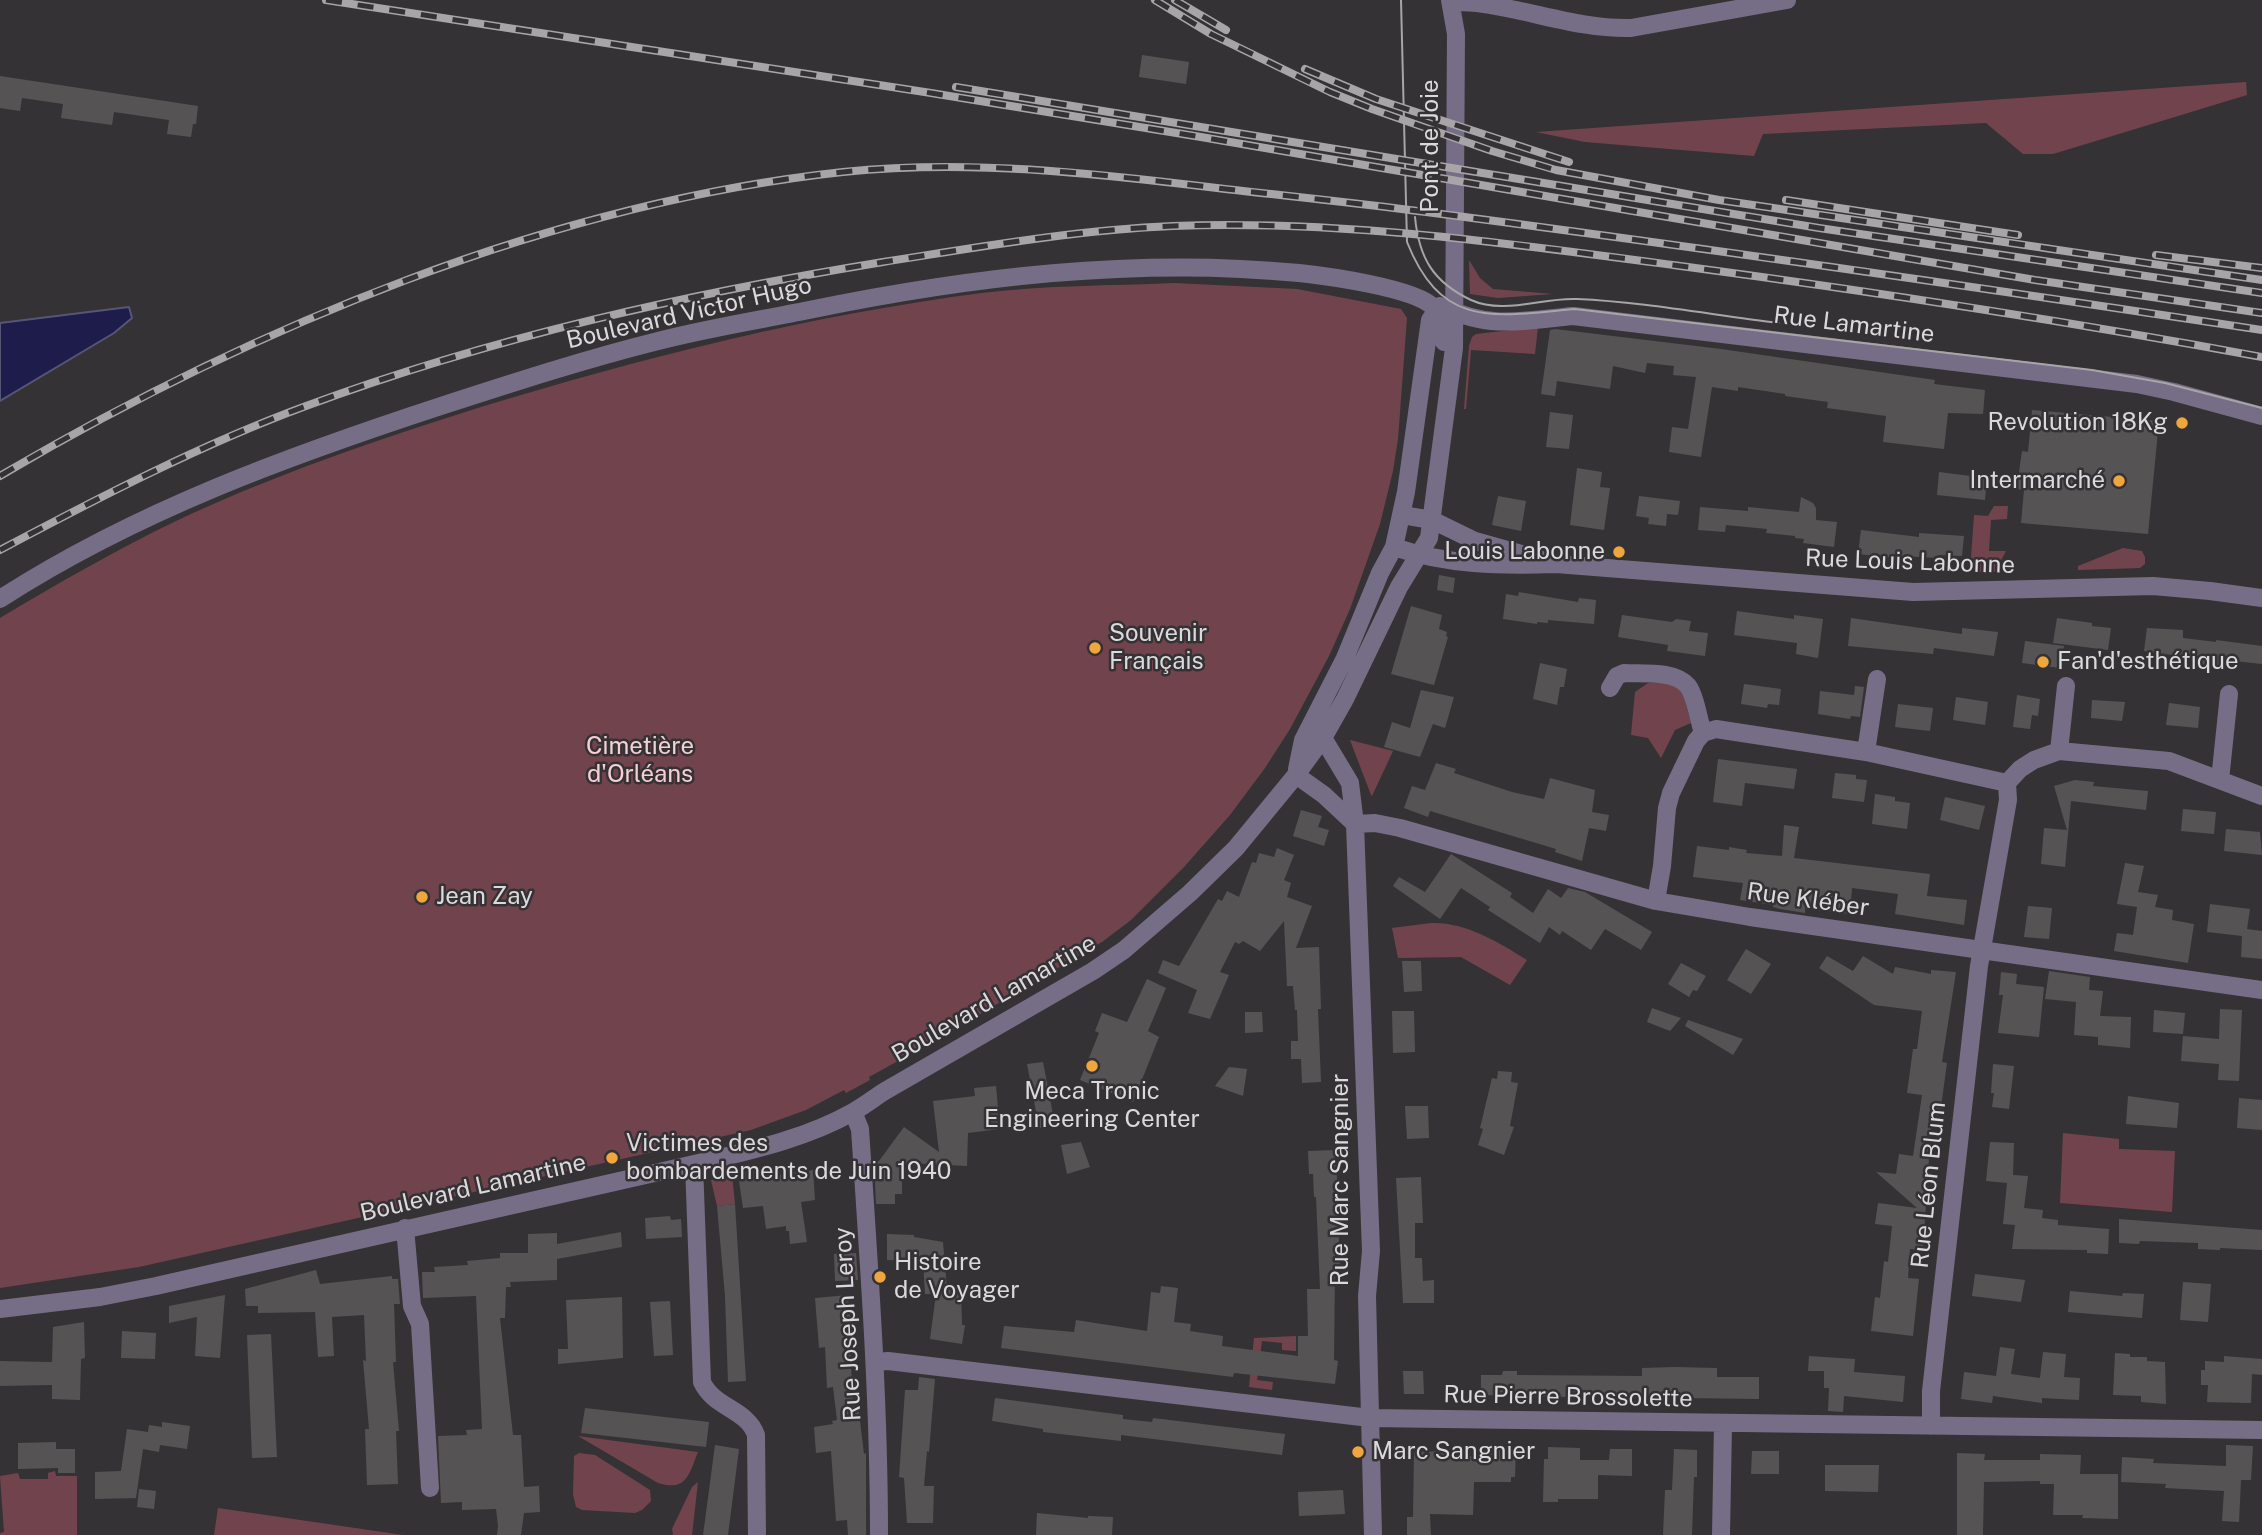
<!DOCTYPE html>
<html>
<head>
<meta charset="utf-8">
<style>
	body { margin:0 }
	canvas { display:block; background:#343234 }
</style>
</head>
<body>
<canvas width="2262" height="1535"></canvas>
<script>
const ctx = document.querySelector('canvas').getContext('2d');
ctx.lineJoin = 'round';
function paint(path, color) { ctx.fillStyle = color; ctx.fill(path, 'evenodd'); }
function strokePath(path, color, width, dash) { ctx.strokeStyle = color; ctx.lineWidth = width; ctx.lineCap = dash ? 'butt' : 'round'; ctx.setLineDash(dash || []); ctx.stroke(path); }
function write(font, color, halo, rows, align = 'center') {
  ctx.font = font + ' "Public Sans",sans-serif'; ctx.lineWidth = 5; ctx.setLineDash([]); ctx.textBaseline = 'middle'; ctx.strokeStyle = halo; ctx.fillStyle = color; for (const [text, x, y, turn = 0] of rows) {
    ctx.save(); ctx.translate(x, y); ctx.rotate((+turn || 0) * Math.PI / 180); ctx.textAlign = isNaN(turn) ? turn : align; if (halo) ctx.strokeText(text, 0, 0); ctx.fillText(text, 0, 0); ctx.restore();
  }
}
paint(new Path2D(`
	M2246 82 2247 95 2053 154H2023L1986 123 1763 134 1754 156 1585 142 1536 132Z
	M1469 260 1480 278 1493 289 1553 294 1498 298 1470 294Z
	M1174 283 1297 289 1401 309 1407 318 1398 439 1393 471 1380 524 1350 609 1329 656 1290 729 1265 768 1230 815 1184 867 1131 920 1102 942 936 1040 869 1077 870 1080 846 1093 844 1090 806 1110 751 1130 139 1267 0 1288V618C57 584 114 551 174 522 273 475 377 440 481 407 645 357 812 315 982 293 1046 285 1111 286 1174 283Z
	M1538 327 1535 354 1471 350 1466 409H1464L1469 346 1472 337 1476 334Z
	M1994 506H2008L2007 519 1991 520 1989 551H2006L1995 572H1970L1974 515 1988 516Z
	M2123 548 2142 551 2145 557V564L2140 568 2078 570V566Z
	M1662 682 1682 689 1691 723 1675 730 1661 758 1648 738 1631 735 1635 692 1648 683Z
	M1350 740 1393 751 1372 796 1371 795Z
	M1431 923C1466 922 1498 942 1527 960L1510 985 1461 957 1398 958 1392 928Z
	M2063 1133 2119 1139V1149L2175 1151 2172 1212 2060 1203Z
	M732 1174 735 1204 717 1206 711 1180Z
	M1296 1336V1351L1282 1350V1343L1262 1341 1257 1380 1273 1382 1272 1390 1249 1387 1254 1338Z
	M578 1436 698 1452C689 1474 687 1492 658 1483Z
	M579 1453 595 1455 650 1490 651 1501 642 1510 635 1513 582 1510 576 1507 573 1494 574 1456Z
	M55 1471 56 1476H77V1535H0V1533L4 1532 0 1476 18 1473 20 1479H48V1473Z
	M698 1482 692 1535H673L672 1529 692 1487Z
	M218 1508 403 1535H214Z`), '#71444d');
const water = new Path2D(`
	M129 307 132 318 114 333 0 401V323Z`);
paint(water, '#1d1c4a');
strokePath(water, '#565576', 2);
paint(new Path2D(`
	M1142 55 1189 62 1186 84 1139 77Z
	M0 76 198 106 196 124H193L191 137 167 134 169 120 114 112 112 125 61 118 63 104 22 98 20 111 0 108Z
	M1555 329 1721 349 1935 380 1934 384 1985 390 1983 414 1948 413 1944 449 1883 442 1886 416 1827 408 1828 402 1785 396V394L1738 387V391L1712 387 1701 457 1669 452 1672 427 1688 429 1696 377 1673 375 1674 366 1647 363 1645 373 1613 366 1610 389 1557 381 1555 396 1541 394 1550 330Z
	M2032 410 2159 421 2148 534 2021 523 2024 490 2017 489 2020 465 2022 451 2028 452Z
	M1550 412 1573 415 1569 449 1546 447Z
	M1577 468 1602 472 1600 487 1610 488 1604 530 1570 525Z
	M1939 472 1987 478 1985 500 1937 495Z
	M1498 496 1526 501 1521 531 1492 525Z
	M1639 496 1680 501 1678 515 1667 514 1666 526 1648 524 1649 518 1636 516Z
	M1801 497 1813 503 1816 508V520L1837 522 1834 547 1803 543 1804 539 1795 538V536L1766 533 1767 529 1726 525 1725 532 1698 530 1700 507 1748 511V507L1799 512Z
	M1861 530 1919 537V533L1964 536 1962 556 1938 555V558L1902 556V559L1858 554Z
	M1439 575 1455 578 1453 593 1437 590Z
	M1519 592 1578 602 1579 598 1596 600 1594 624 1548 620V623L1537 622V624L1503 619 1506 594 1518 596Z
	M1411 606 1442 615 1439 629 1447 632 1446 636 1448 637 1434 685 1391 674Z
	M1737 611 1794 619V615L1823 619 1818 658 1796 654 1797 643 1734 635Z
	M1622 615 1672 622 1676 619 1691 621 1689 631 1708 633 1705 656 1667 651 1668 645 1618 637Z
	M1851 618 1962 634V628L1998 632 1994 656 1934 648 1933 654 1848 646Z
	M2057 618 2092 623V626L2111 628 2108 650 2053 643Z
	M2147 628 2183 630V638L2216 642V640L2262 646V664L2225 660 2224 667 2193 663V658L2144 651Z
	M2025 641 2064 646 2060 668 2022 663Z
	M1540 663 1567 669 1564 687H1560L1557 705 1533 699Z
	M1744 684 1781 689 1779 705 1768 704 1767 708 1741 704Z
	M1855 686 1864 687 1860 717 1851 716 1850 719 1818 714 1820 691 1854 695Z
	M1421 690 1454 697 1445 728 1433 724 1420 757 1384 747 1392 722 1410 728Z
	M2017 695 2040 699 2038 716 2032 715 2030 729 2013 727Z
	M1956 697 1988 702 1985 725 1953 720Z
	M2092 700 2125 702 2122 721 2091 718Z
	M2169 703 2200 707 2198 728 2166 725Z
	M1898 704 1933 708 1930 731 1895 727Z
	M1718 759 1797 769 1794 789 1745 783 1742 806 1713 802Z
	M1436 763 1456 769 1454 773 1512 792 1544 799 1550 778 1595 790 1592 812 1609 815 1606 831 1589 828 1582 861 1555 852 1556 849 1430 811 1428 817 1404 808 1412 786 1425 790Z
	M1835 773 1856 775V779L1867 780 1864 802 1832 798Z
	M2075 780 2094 782 2093 786 2148 791 2146 810 2071 801 2065 867 2041 864 2044 828 2067 830 2054 786Z
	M1875 794 1895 797V801L1910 803 1907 829 1872 824Z
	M1945 797 1985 806 1979 830 1940 820Z
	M2183 809 2216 812 2214 834 2181 831Z
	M1301 810 1322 816 1318 827 1329 830 1324 846 1293 836Z
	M1784 825 1799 827 1794 858 1930 874 1927 896 1967 900 1964 925 1895 914 1898 894 1852 888 1850 914 1805 909V913L1780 909 1773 907V905L1740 900 1743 883 1693 877 1697 846 1729 850V847L1747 850 1746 853 1782 856Z
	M2226 829 2260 832 2262 855 2224 851Z
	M1277 848 1294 855 1284 880 1291 883 1287 897 1312 906 1296 948 1319 947 1321 1009H1318L1321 1082 1302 1083 1301 1059H1291V1041H1298L1297 1010H1295L1293 986H1287L1284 921 1260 951 1243 941 1239 944 1235 942 1220 972 1229 975 1210 1019 1188 1013 1197 990 1158 973 1163 960 1179 966 1218 899 1222 901 1227 891 1239 897 1252 862 1256 863 1259 853 1274 857Z
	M1451 854 1512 893 1510 897 1533 913 1548 889 1561 898 1568 888 1585 892 1652 932 1641 950 1605 929 1591 950 1562 931 1560 935 1549 927 1540 943 1488 910 1490 907 1461 888 1440 919 1393 886 1399 877 1425 892Z
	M2125 863 2144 866 2138 892 2158 895 2155 907 2173 910 2172 920 2194 924 2188 963 2114 951 2117 933 2133 935 2137 907 2117 904Z
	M2210 904 2250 909 2247 929 2262 931V959L2241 957 2242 936 2207 932Z
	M2028 906 2052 908 2049 939 2024 937Z
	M1746 949 1771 964 1751 994 1727 980Z
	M1827 956 1853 971 1863 956 1893 974 1895 967 1931 974V970L1956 972 1942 1062 1947 1063 1938 1129 1931 1128 1923 1250 1910 1249 1908 1278 1919 1279 1913 1336 1871 1331 1875 1297 1880 1298 1884 1261 1888 1262 1892 1226 1875 1224 1878 1203 1917 1208 1876 1172 1896 1174 1899 1154 1913 1156 1922 1095 1907 1093 1913 1049H1917L1922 1011 1874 1005 1819 968Z
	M1402 961H1421L1422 991 1404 992Z
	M1681 963 1706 976 1697 991 1693 990 1689 997 1668 984Z
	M2049 971 2090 977 2089 990 2103 991 2100 1016 2131 1017 2130 1048 2098 1045V1037L2074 1035 2076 1002 2045 999Z
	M2001 972 2017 974 2016 984 2044 987 2039 1037 1998 1033 2003 995H1999Z
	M1147 979 1166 988 1148 1031 1159 1037 1133 1102 1080 1080 1099 1033 1095 1031 1102 1013 1127 1022Z
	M1652 1008 1666 1013 1681 1018 1670 1031 1647 1022Z
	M2220 1009 2242 1010 2239 1081 2218 1080 2219 1064 2181 1061 2183 1036 2219 1039Z
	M2154 1010 2185 1013 2183 1034 2153 1032Z
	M1392 1011H1414L1415 1052 1393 1053Z
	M1245 1012H1262L1263 1032 1245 1033Z
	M1688 1020 1743 1039 1733 1055 1685 1026Z
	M1043 1062 1055 1125 1039 1128 1027 1064Z
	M1993 1064 2014 1066 2009 1109 1992 1107 1994 1093H1991Z
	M1229 1067 1247 1069 1243 1096 1215 1086Z
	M1498 1071 1512 1072 1511 1082 1518 1083 1510 1126 1514 1127 1504 1155 1478 1145 1483 1129 1480 1128 1492 1078 1497 1079Z
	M996 1086 1000 1129 968 1133 967 1166 907 1163 906 1173H902V1194H895V1204H876L874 1161H879L904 1127 939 1152 933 1101 975 1096 974 1088Z
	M2128 1096 2179 1103 2177 1128 2126 1124Z
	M2239 1098 2262 1100V1130L2237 1128Z
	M1405 1106H1428L1429 1138 1407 1139Z
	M1081 1142 1090 1167 1067 1174 1061 1145Z
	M1990 1142 2014 1143 2013 1175 2028 1176 2024 1208 2043 1210 2042 1218 2058 1220V1225L2109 1229 2108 1254 2087 1253V1250L2012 1249 2015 1225 2003 1224 2007 1183 1986 1181Z
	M1336 1150 1340 1270H1335L1334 1360 1338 1361 1335 1384 1234 1373 1233 1377 1001 1348 1004 1326 1074 1332 1076 1320 1147 1331 1151 1292 1160 1293 1161 1286 1178 1288 1174 1322 1191 1324 1190 1331 1223 1336 1222 1346 1298 1356V1336H1308L1307 1289H1320L1316 1197H1314L1313 1174H1309L1308 1151Z
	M762 1168 764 1177 813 1170 815 1200 801 1202 807 1242 790 1244 789 1231H786V1226L766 1229 763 1206 743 1208 738 1174Z
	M1421 1177 1423 1223H1415V1258H1422L1423 1281 1434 1280V1303H1403L1396 1178Z
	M735 1204 746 1381 728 1382 725 1296 717 1206Z
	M670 1216 671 1220 681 1219 682 1237 646 1239 645 1218Z
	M2119 1219 2262 1230V1250L2220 1248V1250L2198 1249V1243L2140 1241 2139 1244 2119 1243Z
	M621 1232 622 1247 557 1259V1280L510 1282 511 1287H506L505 1318H500L513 1435H521L524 1487 539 1486 540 1512 524 1513 521 1535H497L498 1526 496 1509 462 1510V1502L441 1503 438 1436 467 1435 466 1430 482 1429 476 1296 423 1298 422 1272H435L434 1267 468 1265 467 1261 500 1258V1253H528V1234L557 1233V1244Z
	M887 1234 914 1235V1237L943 1242 947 1290H961L962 1325H965L962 1344 930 1339 936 1294H925L923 1261 887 1260Z
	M856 1253 858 1280 835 1281 834 1254Z
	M316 1270 320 1284 392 1276V1279H398L400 1304H394L396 1362H393L399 1431H396L398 1484 367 1485 365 1429H369L363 1360 366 1361 364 1315 332 1317 334 1356 318 1357 315 1312 258 1313V1306H246L245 1289Z
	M1975 1274 2025 1280 2021 1302 1972 1296Z
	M2183 1282 2211 1284 2208 1322 2180 1320Z
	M2070 1291 2122 1296 2123 1293 2144 1294 2142 1318 2068 1312Z
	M225 1295 220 1358 195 1356 197 1317 169 1323V1306Z
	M848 1295 853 1345H850L853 1405 858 1404 864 1454 866 1453V1535H848L847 1520 836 1521 831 1451 816 1453 814 1427 833 1424 832 1421 837 1420 833 1387 827 1388 825 1347 819 1348 815 1298Z
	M622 1297 623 1358 558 1364V1349H568L566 1300Z
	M670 1301 673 1355 654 1356 650 1302Z
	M84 1322 85 1358 81 1359 80 1400 52 1399V1385L0 1386V1361L52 1362 53 1327Z
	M122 1331 156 1333 155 1359 121 1358Z
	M271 1334 277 1457 252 1458 247 1335Z
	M2000 1347 2015 1349 2011 1374 2040 1378 2043 1352 2066 1354 2064 1377 2080 1378 2079 1400 2042 1398V1403L1993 1396 1992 1403 1961 1399 1964 1372 1996 1376Z
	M2115 1353 2130 1354V1357H2147V1361L2165 1362 2166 1404 2141 1402V1396L2113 1395Z
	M1809 1356 1855 1359 1854 1372 1905 1376 1903 1402 1844 1396 1843 1412 1828 1411 1829 1388H1824V1371H1808Z
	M2224 1356 2262 1359V1375L2252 1374 2251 1403 2207 1402 2208 1385H2201V1370H2205V1361L2224 1362Z
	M1674 1367 1717 1368V1377H1759V1399L1609 1397V1395H1572L1571 1397 1481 1395V1375H1502L1503 1371H1517V1375L1642 1376V1368Z
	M1403 1371H1423L1424 1394H1404Z
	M919 1377 935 1379 929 1452 927 1451 924 1486H934L933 1523H907L904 1478 899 1477 905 1390H918Z
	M995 1398 1123 1415V1419L1152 1422 1153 1418 1285 1434 1282 1455 1121 1435V1441L1043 1432V1429L992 1421Z
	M585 1408 709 1422 706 1447 581 1433Z
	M162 1422 190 1426 187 1449 160 1445 159 1452 143 1449 136 1498 95 1499V1472L121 1471 127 1429 148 1432 149 1425 162 1427Z
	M56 1442V1449H75V1473H58V1468L18 1469V1443Z
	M715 1445 739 1449 728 1535H703Z
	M2226 1445 2253 1446 2251 1480H2241L2239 1522 2222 1521 2224 1491 2165 1488 2166 1484 2121 1482 2122 1457 2154 1459 2153 1463 2226 1466Z
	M1484 1447H1516L1515 1477H1511V1482H1474L1473 1515 1430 1514 1431 1535H1407V1517H1413L1414 1452 1449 1451V1456H1484Z
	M1548 1447 1580 1448V1460H1609L1610 1449H1632V1476L1598 1475V1499H1558V1502H1543L1544 1459H1548Z
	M1674 1449 1697 1450V1477H1694L1692 1535H1663L1665 1490H1672Z
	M1752 1451H1779V1474H1751Z
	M1957 1453 1985 1454 1984 1460H2040V1454L2081 1455 2080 1474H2118V1519L2082 1518 2083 1515H2053L2054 1484H2040V1481L1984 1482 1983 1535H1957Z
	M1825 1465H1879L1878 1492 1825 1491Z
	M139 1489 156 1491 154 1509 137 1507Z
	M1343 1490 1345 1514 1299 1516 1298 1492Z
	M1037 1513 1088 1518V1516L1113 1517 1112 1535H1036Z`), '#565355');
strokePath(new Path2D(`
	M1451 3C1473 0 1494 6 1516 10 1554 18 1591 29 1631 28L1787 0
	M1447 307C1485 330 1531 320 1573 316L2137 384 2174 392 2262 416
	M1402 515 1432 520 1475 541 1539 559
	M1394 547C1446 565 1501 566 1556 564L1913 592 2153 586 2210 591 2262 598
	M0 599C136 511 291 455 444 405 515 382 586 359 658 341 708 328 759 320 809 310 969 277 1135 257 1299 273 1327 276 1415 288 1433 307 1442 317 1443 329 1444 342
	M1610 688 1617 676 1624 673C1643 674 1675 670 1688 686 1695 695 1699 721 1703 733
	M1323 738 1350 783 1355 824 1371 1251 1367 1296 1373 1535
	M2059 751 2066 686
	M1866 752 1877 679
	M1297 769 1303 740 1345 658 1380 573 1394 547 1406 492 1430 320 1440 306
	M1296 775 1324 795 1355 824
	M2220 780 2229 694
	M1355 824 1375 823 1400 828 1656 901 1750 917 2262 990
	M1656 901 1662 866 1667 808 1671 793 1696 741 1703 733 1716 729 1866 752 2007 783
	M853 1112 860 1129C869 1265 879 1399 879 1535
	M694 1164 702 1382C714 1408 747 1409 756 1435L757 1535
	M405 1228 412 1306 420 1324 430 1488
	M0 1309 100 1297 156 1286 703 1162C753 1150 807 1138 853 1112 864 1106 874 1098 885 1091L1093 971 1124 950 1190 893 1236 848 1296 775 1323 738 1345 699 1399 587 1429 538 1454 348 1456 34 1450 0
	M876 1362 888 1361 1370 1418 2262 1430
	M1931 1426V1391L1979 966 2008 800 2007 783 2020 769 2034 760 2059 751 2169 761 2262 796
	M1721 1535 1723 1424`), '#766e86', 18);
strokePath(new Path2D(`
	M1401 0 1407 242C1442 330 1495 316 1575 309L2092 370 2165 383 2262 408
	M1415 217C1419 258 1433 282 1471 300 1504 315 1543 297 1577 299 1644 302 1712 315 1779 323`), '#a7a5a7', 2);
const rail = new Path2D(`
	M326 0 931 93 1201 137 2035 280 2262 313
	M1155 0 1211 34 1330 92 1372 109 1492 151 1556 170 1719 200 2262 280
	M1175 0 1226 30
	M1305 69 1376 99 1569 162
	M956 87 1819 228 2262 293
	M1786 200 2018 235
	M2156 255 2262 268
	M0 476C251 328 551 203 843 172 968 159 1092 173 1217 188 1287 196 1357 203 1426 212 1705 248 1984 288 2262 330
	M0 550C100 497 200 445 306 406 493 337 687 294 883 262 979 247 1076 230 1173 226 1341 220 1508 243 1673 265 1870 291 2067 321 2262 357`);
strokePath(rail, '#a7a5a7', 8);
strokePath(rail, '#343234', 5, [16]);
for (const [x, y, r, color] of [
	[2182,423,7,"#efa73d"],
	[2119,481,7,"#efa73d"],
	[1619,552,7,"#efa73d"],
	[1095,648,7,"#efa73d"],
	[2043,662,7,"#efa73d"],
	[422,897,7,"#efa73d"],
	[1092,1066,7,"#efa73d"],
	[612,1158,7,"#efa73d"],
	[880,1277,7,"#efa73d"],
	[1358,1452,7,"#efa73d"]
]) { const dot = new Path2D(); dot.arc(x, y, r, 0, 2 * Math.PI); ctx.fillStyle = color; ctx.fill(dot); strokePath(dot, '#343234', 2.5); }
write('24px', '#dbd9db', '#343234', [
	["Pont de Joie",1431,146,-90],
	["Boulevard Victor Hugo",689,313,-13],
	["Rue Lamartine",1854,325,7],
	["Rue Louis Labonne",1910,562,2],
	["Rue Kléber",1808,900,8],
	["Boulevard Lamartine",994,999,-30],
	["Rue Marc Sangnier",1341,1180,-90],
	["Rue Léon Blum",1929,1185,-84],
	["Boulevard Lamartine",473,1188,-13],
	["Rue Joseph Leroy",848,1324,-93],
	["Rue Pierre Brossolette",1568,1397,1]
]);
write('24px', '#dbd9db', '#343234', [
	["Revolution 18Kg",2168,423,"right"],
	["Intermarché",2105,481,"right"],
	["Louis Labonne",1605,552,"right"],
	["Souvenir",1109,634],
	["Français",1109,662],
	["Fan'd'esthétique",2057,662],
	["Jean Zay",436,897],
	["Meca Tronic",1092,1092,"center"],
	["Engineering Center",1092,1120,"center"],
	["Victimes des",626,1144],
	["bombardements de Juin 1940",626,1172],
	["Histoire",894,1263],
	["de Voyager",894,1291],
	["Marc Sangnier",1372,1452]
], 'left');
write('24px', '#f6cfd5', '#343234', [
	["Cimetière",640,747],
	["d'Orléans",640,775]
]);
</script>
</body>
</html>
